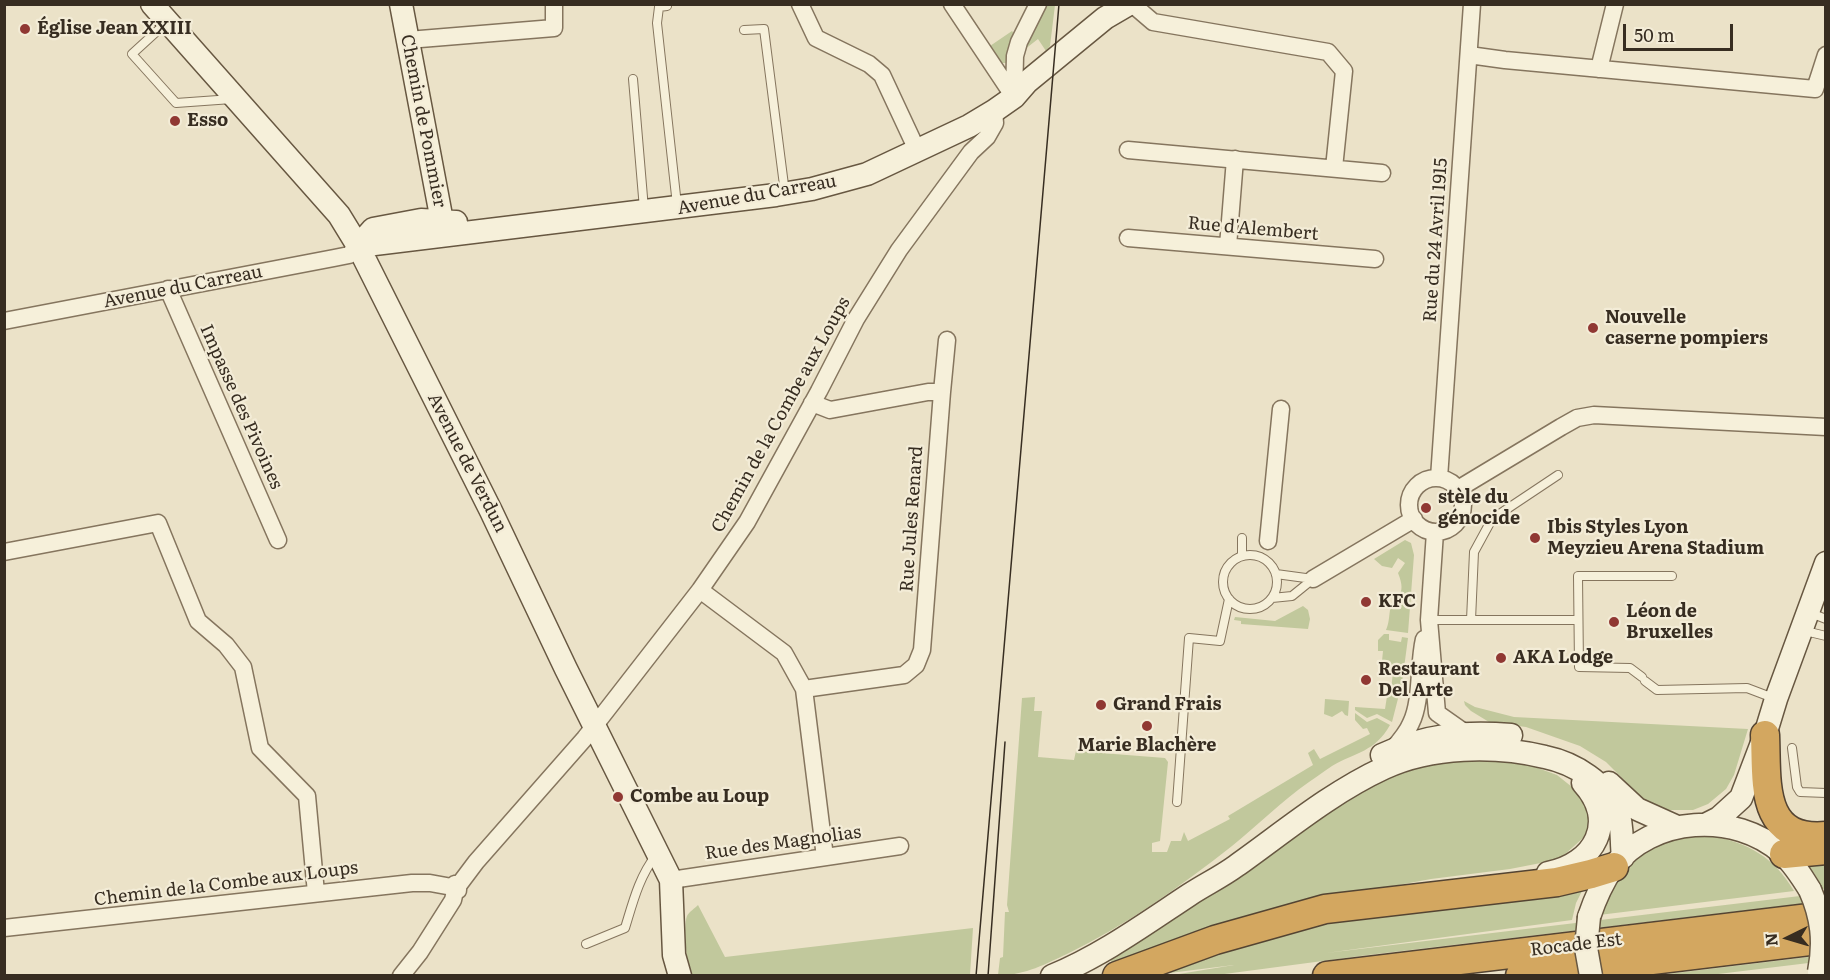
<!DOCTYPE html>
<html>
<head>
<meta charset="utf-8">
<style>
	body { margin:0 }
	#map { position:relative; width:1830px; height:980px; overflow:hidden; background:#ebe2c8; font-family:Literata,serif }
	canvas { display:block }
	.frame { position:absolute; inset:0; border:6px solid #372d21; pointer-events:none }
	.north { position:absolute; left:1758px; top:908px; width:60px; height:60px; -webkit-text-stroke:4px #f3ecd7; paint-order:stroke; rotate:265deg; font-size:16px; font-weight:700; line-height:24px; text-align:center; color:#372d21 }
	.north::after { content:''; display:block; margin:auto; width:21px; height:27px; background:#372d21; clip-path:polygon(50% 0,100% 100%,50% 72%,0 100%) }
	.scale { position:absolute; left:1623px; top:24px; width:110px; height:27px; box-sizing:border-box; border:3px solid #372d21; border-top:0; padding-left:8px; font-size:18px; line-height:21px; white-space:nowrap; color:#372d21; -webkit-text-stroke:4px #f3ecd7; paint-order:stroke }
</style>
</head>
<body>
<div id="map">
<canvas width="1830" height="980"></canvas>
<div class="frame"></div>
<div class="north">N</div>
<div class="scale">50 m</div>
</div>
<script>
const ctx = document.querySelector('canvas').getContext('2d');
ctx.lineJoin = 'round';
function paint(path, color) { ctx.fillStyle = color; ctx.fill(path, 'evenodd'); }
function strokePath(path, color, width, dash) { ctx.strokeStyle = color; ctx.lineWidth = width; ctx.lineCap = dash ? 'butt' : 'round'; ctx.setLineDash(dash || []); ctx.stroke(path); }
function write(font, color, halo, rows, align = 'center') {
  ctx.font = font + ' Literata,serif'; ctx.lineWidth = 4.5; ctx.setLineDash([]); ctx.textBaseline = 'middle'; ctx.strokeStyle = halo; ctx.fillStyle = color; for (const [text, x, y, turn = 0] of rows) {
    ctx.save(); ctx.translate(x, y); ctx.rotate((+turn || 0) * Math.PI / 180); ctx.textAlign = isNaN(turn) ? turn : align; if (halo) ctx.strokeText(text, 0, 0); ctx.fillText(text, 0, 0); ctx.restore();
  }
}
paint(new Path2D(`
	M1043 5H1055L1050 46 1046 51 1038 39 1020 53Z
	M1012 31 1016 36 1008 63H1000L990 46Z
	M1405 540 1411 543 1414 555 1408 633 1386 630C1389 623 1389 617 1390 610 1394 594 1408 598 1398 573L1405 563 1398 558 1392 568 1382 566 1374 559Z
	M1303 606 1308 610 1310 619 1308 629 1241 624V621L1234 620 1235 617 1275 621Z
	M1384 634H1389V640L1401 642 1402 637 1408 638 1402 683 1392 722 1377 714 1367 718 1355 710V707L1385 709 1388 690H1391L1393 672 1381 671 1383 651H1378V640Z
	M1035 697 1034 711H1042L1038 757 1074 760 1076 751 1165 758 1168 762 1160 841 1152 843V852H1167L1171 841H1181L1184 832 1188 841 1230 819 1228 816 1313 765 1308 753 1314 749 1320 759 1370 734 1367 728 1363 729 1355 720V713L1367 722 1377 718 1390 725C1375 752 1356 752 1332 766 1324 771 1317 777 1309 782 1282 801 1258 825 1232 846 1180 887 1126 925 1067 954 1045 964 1024 976 998 975L1000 958 1003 957 1005 912H1009L1007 905 1022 698Z
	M1325 699 1349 701 1348 716 1345 715 1342 711 1332 717 1324 714Z
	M1464 701 1475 707 1514 717 1748 729 1734 775 1726 789 1708 804 1693 810H1667L1645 801 1606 762 1580 746 1526 727 1489 722 1471 711 1465 705Z
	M1458 757 1521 762 1557 775 1577 791 1591 813 1589 826 1583 838 1563 856 1551 861 1510 869 1431 879 1366 891 1114 965 1109 958 1378 779Z
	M1710 836C1748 842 1775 858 1794 891L1599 915 1615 876 1650 847 1679 837Z
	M1825 860V889H1823L1814 873 1809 869 1808 863Z
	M1583 889 1576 903 1572 920 1326 953 1825 893V901L1368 955 1217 975H1173L1234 965 1153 975 1285 928Z
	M698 905 725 957 973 928 970 975H690C687 964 683 926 687 916 689 912 695 908 698 905Z
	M1825 955V961L1710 975 1651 976Z`), '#c1c89c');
const lane = new Path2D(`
	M667 6 659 7 657 23 677 205
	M167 22 132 54 176 103 232 99
	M744 30 764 29 785 193
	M633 79 644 209
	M1223 582a27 27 0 1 1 54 0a27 27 0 1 1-54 0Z
	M1242 556V538
	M1276 574 1313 579
	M1272 598 1292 596 1313 579
	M1808 612 1826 619
	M1429 620H1578
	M1471 620 1474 552 1492 519 1558 475
	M1801 630 1826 636
	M1642 677 1630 668 1579 667 1578 576H1672
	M1645 681 1657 690 1747 688 1776 699
	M1792 748 1797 787 1800 792 1826 793
	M1177 802 1189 638 1220 641 1229 599
	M586 944 625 928C633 902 639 877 656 855`);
const street = new Path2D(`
	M800 4 816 38 869 64 882 75 917 150
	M952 4 1014 97
	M1132 4 1153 22 1328 52 1344 71 1334 168
	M408 40 554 28V4
	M1469 55 1505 60 1815 89 1826 55
	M1599 69 1615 4
	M1014 97 1015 56 1019 42 1038 4
	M1128 150 1382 173
	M1128 238 1375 259
	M1228 246 1235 159
	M168 289 278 540
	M4 321 334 258 349 255 358 246
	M942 392 947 340
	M1439 478 1472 4
	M1409 505a27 27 0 1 1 54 0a27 27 0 1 1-54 0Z
	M1458 489 1561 427 1577 418 1594 415 1826 427
	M1435 532 1429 620 1437 713 1464 732
	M1268 541 1281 409
	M4 552 158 523 198 621 226 645 243 667 260 748 307 796 316 893
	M1313 579 1414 519
	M700 590 784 653 804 689 825 857
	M804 689 904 675 916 665 922 650 942 392H928L830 410 812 403
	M1392 750C1399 742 1407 733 1411 723 1422 701 1418 664 1424 639
	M671 880 900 846
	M455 891 458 890V886L476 862 585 738 700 590 747 522 819 391 856 319 899 250 971 152 987 137 995 123 994 111
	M4 928 412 883H430L452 887
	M401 976 420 952 453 900 455 891 452 888 455 884`);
const secondary = new Path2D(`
	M152 4 339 215 358 246 491 511 566 669 671 880 674 955 680 976
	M401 4 442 221 444 228 451 234
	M358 246 776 195 812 189 867 174 969 126 994 111 1014 97 1027 82 1105 18 1129 4
	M358 246 373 229 421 220 456 222
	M1382 755C1425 735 1464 731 1511 735
	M1609 783 1637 809 1677 827
	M1707 824 1719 818 1741 798 1765 735 1776 699 1826 563
	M1548 873C1595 864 1618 821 1583 783
	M1589 917C1595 899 1602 883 1613 867 1652 816 1735 811 1782 853 1794 864 1802 877 1810 890
	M1052 976C1101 956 1145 924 1189 895 1204 885 1221 877 1236 866 1284 832 1330 793 1384 768 1431 746 1495 745 1545 757 1574 763 1607 783 1618 812 1623 826 1621 842 1623 857`);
const highway = new Path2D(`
	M1765 735C1767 781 1759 842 1826 836
	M1784 854 1826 850
	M1117 976 1215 940 1325 909 1557 882 1591 874 1614 867
	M1327 976 1826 916
	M1520 976 1826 939`);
strokePath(lane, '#85755e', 10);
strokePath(street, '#85755e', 19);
strokePath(secondary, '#675741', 25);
strokePath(highway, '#544432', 31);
strokePath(lane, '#f6f0da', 8);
strokePath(street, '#f6f0da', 16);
strokePath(secondary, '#f6f0da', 22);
strokePath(highway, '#d3a760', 28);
strokePath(new Path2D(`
	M976 976 1059 4
	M988 976 1005 742`), '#372d21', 1.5);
const secondaryBridge = new Path2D(`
	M1810 890C1822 917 1825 942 1819 972
	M1589 917 1586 948 1591 976`);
strokePath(secondaryBridge, '#675741', 25, []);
strokePath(secondaryBridge, '#f6f0da', 22);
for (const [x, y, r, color] of [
	[25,29,6,"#903833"],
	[175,121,6,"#903833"],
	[1593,328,6,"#903833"],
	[1426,508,6,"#903833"],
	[1535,538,6,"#903833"],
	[1366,602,6,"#903833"],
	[1614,622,6,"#903833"],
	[1501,658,6,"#903833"],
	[1366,680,6,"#903833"],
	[1101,705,6,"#903833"],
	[1147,726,6,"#903833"],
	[618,797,6,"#903833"]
]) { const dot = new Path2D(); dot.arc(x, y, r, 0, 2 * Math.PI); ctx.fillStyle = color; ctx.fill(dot); strokePath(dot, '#f3ecd7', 2); }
write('bold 18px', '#372d21', '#f3ecd7', [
	["Église Jean XXIII",37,29],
	["Esso",187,121],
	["Nouvelle",1605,318],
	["caserne pompiers",1605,339],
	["stèle du",1438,498],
	["génocide",1438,519],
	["Ibis Styles Lyon",1547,528],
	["Meyzieu Arena Stadium",1547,549],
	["KFC",1378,602],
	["Léon de",1626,612],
	["Bruxelles",1626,633],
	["AKA Lodge",1513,658],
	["Restaurant",1378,670],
	["Del Arte",1378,691],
	["Grand Frais",1113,705],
	["Marie Blachère",1147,746,"center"],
	["Combe au Loup",630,797]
], 'left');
write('18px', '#372d21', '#f3ecd7', [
	["Chemin de Pommier",423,121,79],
	["Avenue du Carreau",757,195,-10],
	["Rue d'Alembert",1253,229,5],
	["Rue du 24 Avril 1915",1436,240,-86],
	["Avenue du Carreau",183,287,-11],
	["Impasse des Pivoines",241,407,66],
	["Chemin de la Combe aux Loups",781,415,-61],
	["Avenue de Verdun",467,463,63],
	["Rue Jules Renard",912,519,-86],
	["Rue des Magnolias",783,843,-8],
	["Chemin de la Combe aux Loups",226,884,-7],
	["Rocade Est",1576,945,-7]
]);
</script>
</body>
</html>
